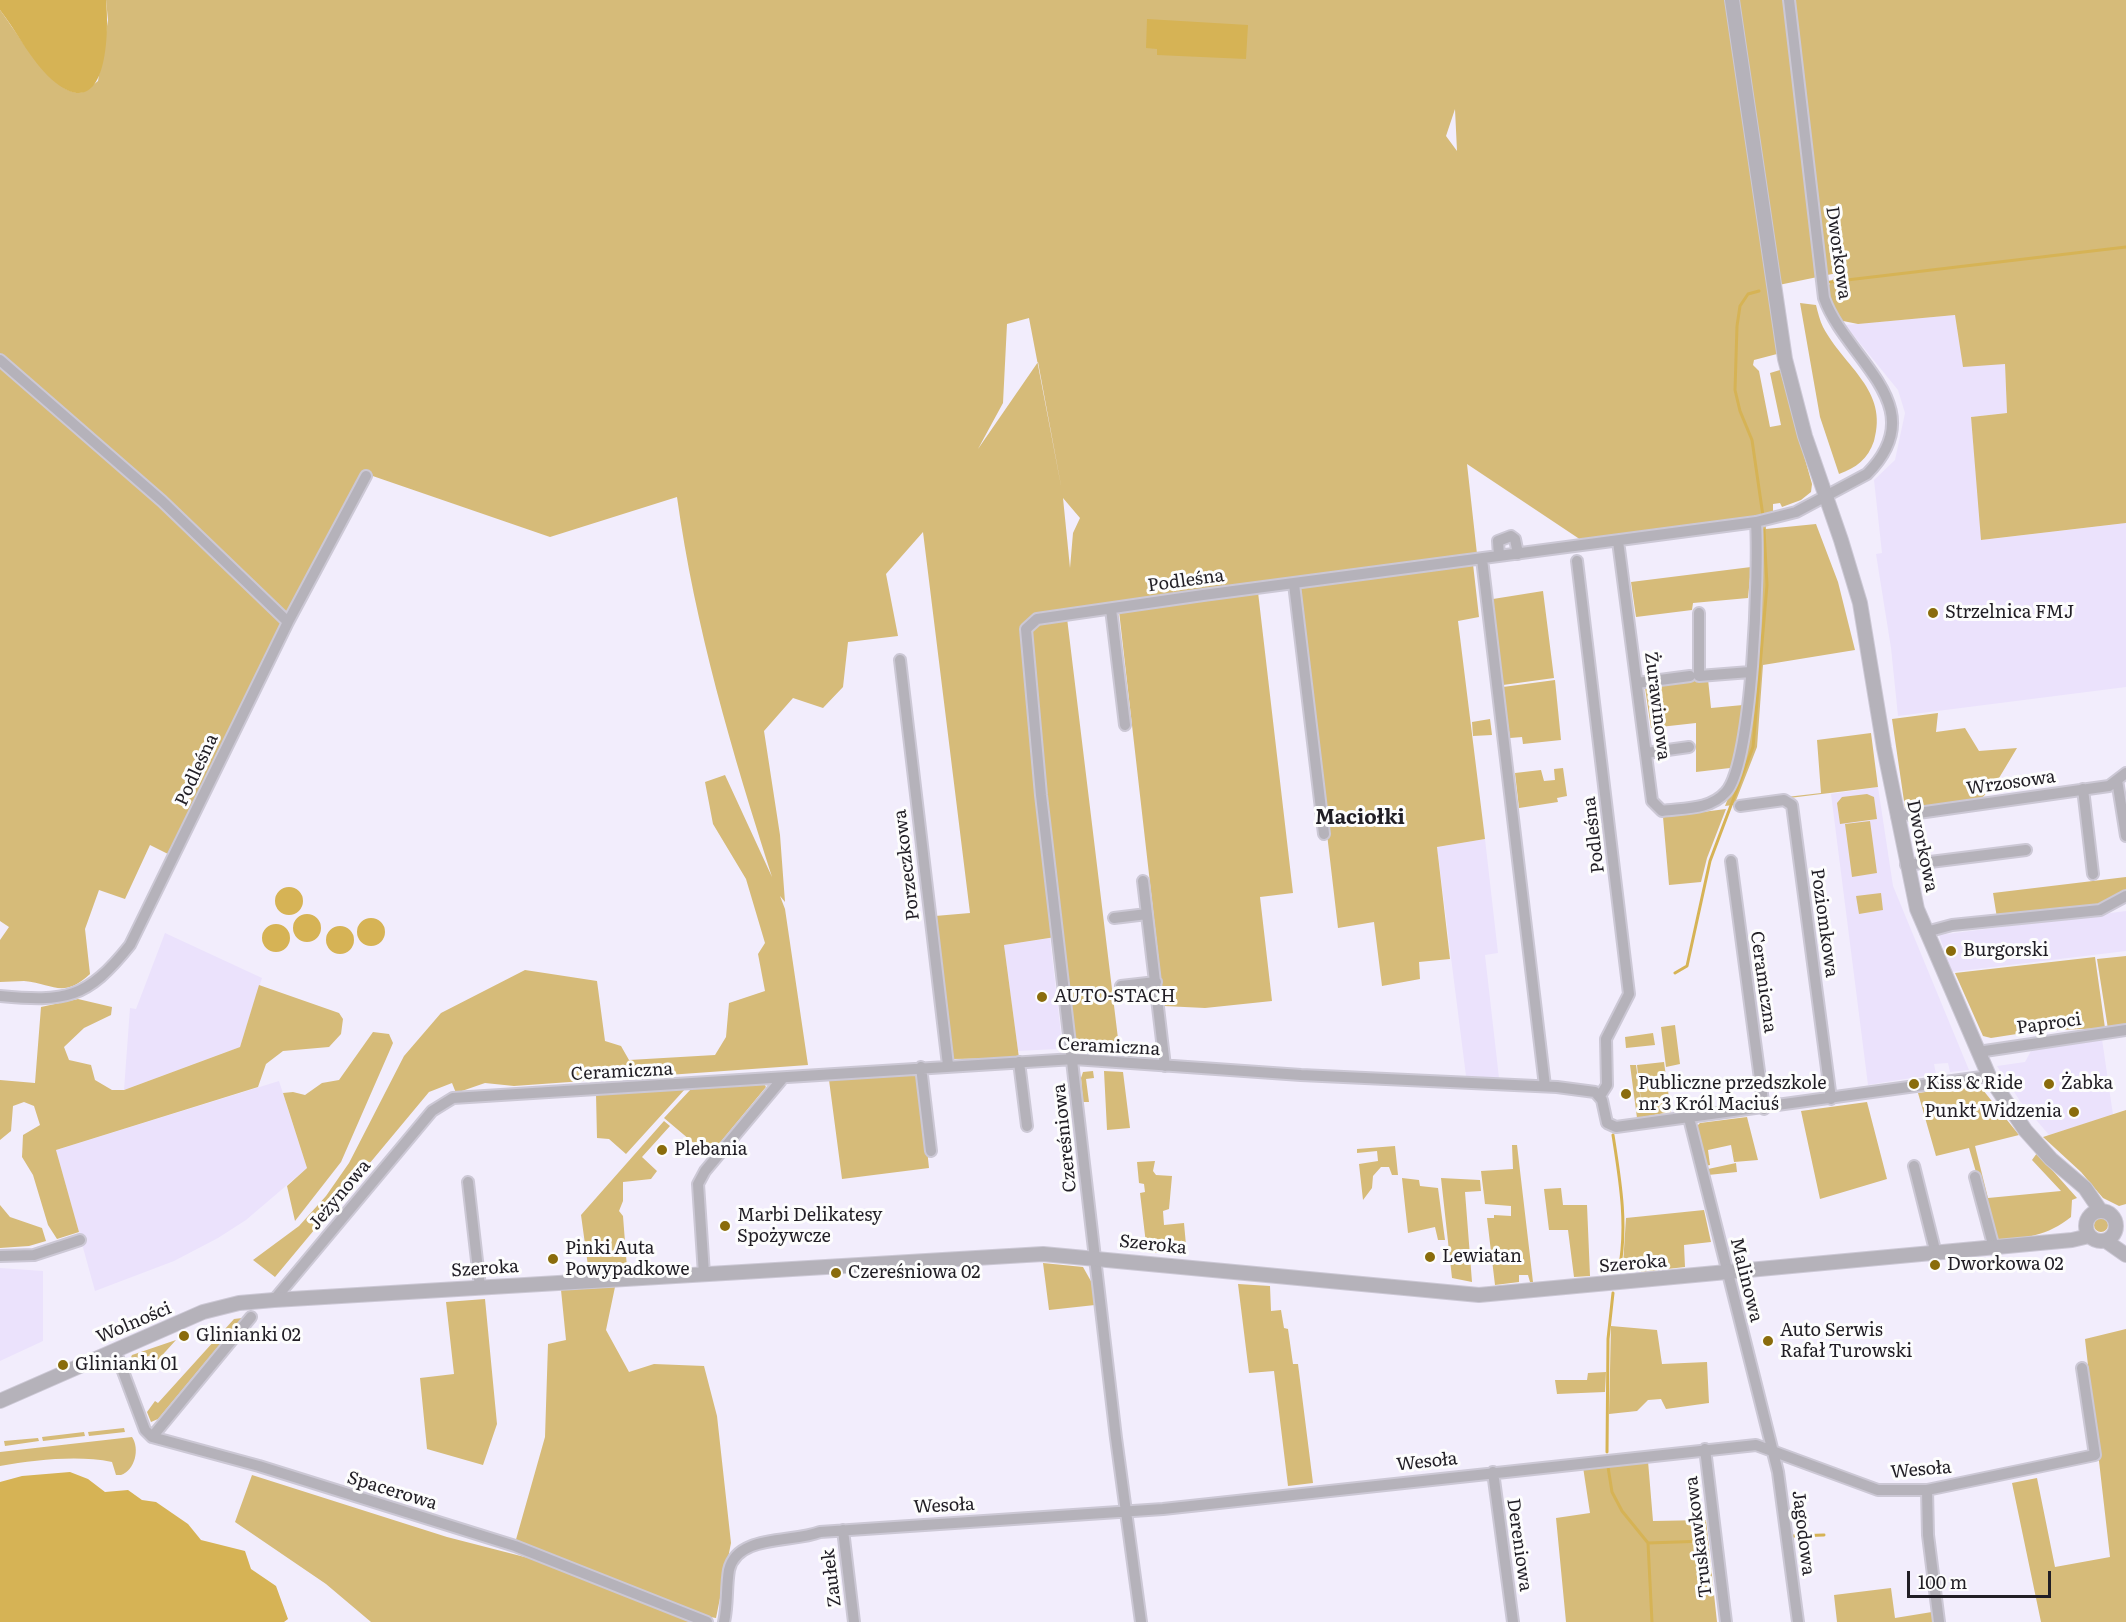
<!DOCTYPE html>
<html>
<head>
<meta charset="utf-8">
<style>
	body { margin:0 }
	#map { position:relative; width:2126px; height:1622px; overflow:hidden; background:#f2edfc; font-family:Literata,serif }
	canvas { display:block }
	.scale { position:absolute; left:1907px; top:1571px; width:144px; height:27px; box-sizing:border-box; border:3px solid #211e25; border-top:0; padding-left:8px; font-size:18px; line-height:21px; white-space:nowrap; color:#211e25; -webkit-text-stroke:4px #fdfdfd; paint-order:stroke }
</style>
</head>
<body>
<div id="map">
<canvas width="2126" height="1622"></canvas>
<div class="scale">100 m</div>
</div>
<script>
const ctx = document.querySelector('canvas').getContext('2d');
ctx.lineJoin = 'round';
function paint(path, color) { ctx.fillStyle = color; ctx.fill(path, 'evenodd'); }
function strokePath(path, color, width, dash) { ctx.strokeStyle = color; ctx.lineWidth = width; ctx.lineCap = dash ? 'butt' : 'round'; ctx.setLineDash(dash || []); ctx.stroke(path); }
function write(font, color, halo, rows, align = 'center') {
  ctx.font = font + ' Literata,serif'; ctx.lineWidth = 6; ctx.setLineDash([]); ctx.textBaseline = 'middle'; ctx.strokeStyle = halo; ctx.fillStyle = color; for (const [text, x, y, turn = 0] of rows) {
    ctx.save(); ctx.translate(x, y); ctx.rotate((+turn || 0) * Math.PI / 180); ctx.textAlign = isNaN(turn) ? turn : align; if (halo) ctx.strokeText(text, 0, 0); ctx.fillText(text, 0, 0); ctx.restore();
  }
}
paint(new Path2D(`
	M1955 315 2005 363 2007 413 1971 417 1982 540 2126 523V687L1898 716 1891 648 1876 554 1882 553 1874 480 1895 460 1905 413 1898 390 1845 325Z
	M1878 787 1893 886 1969 1070 1950 1072 1948 1063 1934 1064 1936 1074 1868 1085 1831 794Z
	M1485 839 1498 953 1485 955 1499 1078 1466 1076 1437 847Z
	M2126 911V951L1952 972 1939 935Z
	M165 933 262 978 240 1047 124 1090 130 1008 136 1009Z
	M1050 938 1062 1042 1056 1049 1018 1051 1004 945Z
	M2102 1039 2113 1115 2049 1135 2020 1101 1997 1066 2025 1062 2032 1049Z
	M279 1081 307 1168 246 1220 218 1238 174 1261 95 1291 56 1150Z
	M0 1268 43 1271V1341L0 1361Z`), '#ebe2fc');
paint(new Path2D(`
	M106 0H2126V523L1981 540 1971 417 2007 413 2005 364 1963 367 1955 315 1858 324 1838 320 1827 288 1837 273 1769 287 1777 354 1754 360 1753 365 1759 371 1770 427 1781 425 1770 373 1780 370 1812 484 1811 492 1801 500 1782 507 1780 503 1773 504V512L1765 515 1766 529 1816 524 1838 582 1855 650 1763 665 1757 747 1735 803 1821 793 1817 740 1871 733 1878 787 1725 806 1745 755 1761 564 1751 521 1581 540 1467 464 1477 554 1473 564 1479 617 1458 621 1485 839 1437 847 1450 959 1419 962 1420 979 1382 986 1374 922 1338 928 1298 586 1258 592 1293 893 1260 897 1272 1001 1205 1008 1164 1006 1119 611 1067 618 1120 1055 1076 1053 1062 936 1004 945 1019 1058 951 1059 935 916 970 913 923 532 886 574 898 636 848 642 843 687 823 708 793 698 764 731 780 835 785 902 780 896 785 909 808 1065 514 1086 485 1083 456 1093 452 1083 429 1092 275 1277 253 1260 299 1226 326 1196 349 1163 404 1056 441 1013 525 970 597 981 605 1041 621 1046 629 1060 715 1055 726 1037 729 1003 765 991 758 954 765 943 746 879 713 824 705 782 725 775 772 877C732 752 695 627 677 497L550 537 364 473 170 855 150 845 125 899 99 890 85 929 90 974C63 999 54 984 24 981 16 981 8 982 0 982V940L9 927 0 921V10C14 28 57 101 83 92 88 90 94 84 98 81L108 20ZM1455 109 1457 151 1446 136ZM1029 318 1062 491 1038 362 978 449 1003 403 1007 324ZM1063 498 1080 518 1073 533 1070 568Z
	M1800 303 1816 305C1818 313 1820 321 1823 327 1844 367 1889 390 1874 441 1868 459 1856 468 1839 474L1820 417Z
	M1751 567 1748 598 1693 603 1692 610 1636 617 1631 582Z
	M1543 591 1554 678 1503 685 1493 599Z
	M1708 679 1711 708 1743 705 1737 752 1730 768 1696 772V723L1651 728 1645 688Z
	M1555 680 1561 740 1523 744 1522 737 1510 738 1503 687Z
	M1938 713 1936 732 1965 728 1979 751 2017 748 1996 783 1980 800 1905 808 1892 719Z
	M1490 719 1492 735 1473 736 1472 722Z
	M1563 768 1567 796 1557 798 1558 802 1519 808 1515 773 1541 770 1544 781 1555 780 1554 769Z
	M1867 794 1874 797 1877 819 1840 824 1837 803 1842 797Z
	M1726 809 1707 858 1701 882 1669 885 1663 817Z
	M1870 821 1877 873 1852 877 1845 824Z
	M2126 877V892L2101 908 1997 918 1993 893Z
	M1881 893 1883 910 1859 914 1856 896Z
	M2126 956V1026L2108 1029 2097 959Z
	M2095 957 2105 1028 2036 1031 1991 1038 1983 1036 1955 973Z
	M259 985 339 1013 343 1019 341 1034 329 1047 283 1051 266 1064 258 1087 56 1150 79 1232 57 1239 48 1225 33 1175 22 1157 23 1135 40 1125 34 1106 24 1102 13 1106 11 1131 0 1140V1080L35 1083 41 1007 78 999 112 1007 111 1015 84 1028 64 1047 69 1060 91 1065 95 1080 112 1090H124L240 1047Z
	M1675 1025 1680 1064 1666 1067 1661 1027Z
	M373 1032 389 1034 393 1043 341 1162 295 1221 287 1186 307 1168 283 1093 293 1092 305 1095 322 1083 339 1080Z
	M1653 1033 1655 1045 1626 1048 1625 1037Z
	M1664 1062 1671 1112 1637 1118 1630 1065H1636L1642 1110 1637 1065Z
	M1093 1071 1094 1078 1086 1079 1089 1102H1083L1081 1078 1083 1072Z
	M1104 1071 1123 1072 1130 1128 1107 1130Z
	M919 1074 929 1168 842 1179 829 1080Z
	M763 1082 766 1087 709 1156 664 1118 691 1089Z
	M1979 1085 2019 1135 1975 1146 1988 1198 2061 1191 2032 1160 2037 1153 2077 1198 2072 1200 2071 1217C2048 1236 2024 1238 1996 1241L1969 1148 1936 1156 1918 1093Z
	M686 1088 626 1154 609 1139 597 1138 596 1094Z
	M1867 1102 1887 1179 1820 1199 1801 1111Z
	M2126 1110V1204L2119 1206 2103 1198 2081 1172 2043 1137Z
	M1747 1117 1758 1160 1734 1162 1731 1145 1708 1150 1710 1165 1705 1166 1696 1127 1700 1123Z
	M664 1121 670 1126 642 1157 657 1171 651 1179 623 1182V1201L619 1211 623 1216 627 1268 600 1270 598 1265 588 1266 581 1215Z
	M1512 1145H1517L1533 1282H1530L1528 1275H1519V1282L1495 1285 1487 1218H1494V1215L1511 1216V1206L1485 1204 1481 1171 1513 1169Z
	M1395 1146 1398 1175H1392L1389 1167H1381L1373 1176 1372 1188 1363 1200 1359 1164 1378 1161 1377 1151 1357 1153V1149Z
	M1155 1161 1153 1171 1156 1175 1172 1176 1169 1209 1163 1211 1164 1225 1184 1223 1187 1256 1147 1252 1140 1193 1145 1192 1144 1184 1139 1183 1137 1162Z
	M1736 1163 1737 1172 1708 1175V1169Z
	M1402 1178 1419 1180 1420 1186 1438 1188 1445 1240H1438L1435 1227 1408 1233Z
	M1441 1178 1480 1180 1481 1191 1465 1192 1472 1282 1452 1278Z
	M1561 1188 1563 1205H1587L1590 1276 1574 1277 1568 1230H1549L1544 1189Z
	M0 1205 10 1217 42 1228 46 1241 29 1246 0 1248Z
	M1704 1210 1711 1242 1684 1245 1685 1267 1641 1272 1640 1264 1623 1265 1626 1218Z
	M2094 1225a7 7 0 1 1 14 0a7 7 0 1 1-14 0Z
	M1043 1263 1083 1267 1092 1283 1095 1305 1049 1310Z
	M1238 1284 1270 1286 1271 1311 1281 1310 1284 1328 1288 1329 1293 1364H1298L1313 1483 1288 1486 1274 1371 1249 1373Z
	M615 1287 606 1330 629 1372 654 1364 704 1366 717 1416 731 1543 716 1618 699 1615 515 1543 545 1437 548 1344 566 1340 561 1290Z
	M485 1299 497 1424 483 1465 427 1449 420 1378 454 1374 446 1302Z
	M242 1318 158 1419 151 1422 147 1412 155 1401 158 1403 234 1319Z
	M1611 1326 1657 1330 1662 1364 1707 1362 1709 1403 1666 1409 1661 1399 1648 1400 1637 1411 1609 1414Z
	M2126 1329V1622H2041L2012 1483 2037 1478 2055 1567 2110 1557 2085 1339Z
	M176 1340 156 1362 149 1356 129 1362 132 1355Z
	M1606 1372 1605 1392 1557 1394 1555 1380H1587L1588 1373Z
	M124 1428 125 1432 89 1436 88 1432Z
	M84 1432 85 1436 43 1441 42 1437Z
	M132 1437C140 1449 135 1470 121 1475H116L112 1462C77 1455 36 1460 0 1466V1452Z
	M38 1438 39 1441 5 1446 4 1441Z
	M1648 1461 1653 1521 1706 1520 1717 1622H1566L1556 1518 1590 1513 1583 1467Z
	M252 1475 447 1537 544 1562 699 1622H371L326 1584 235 1522Z
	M1891 1588 1895 1618 1938 1611 1940 1622H1837L1834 1595Z`), '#d6bb79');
paint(new Path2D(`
	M0 0H106C109 28 109 124 56 83 33 65 18 33 0 10Z
	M1147 19 1248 25 1246 59 1157 55V49L1146 48Z
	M275 901a14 14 0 1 1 28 0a14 14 0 1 1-28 0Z
	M293 928a14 14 0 1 1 28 0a14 14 0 1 1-28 0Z
	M357 932a14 14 0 1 1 28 0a14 14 0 1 1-28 0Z
	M262 938a14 14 0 1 1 28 0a14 14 0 1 1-28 0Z
	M326 940a14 14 0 1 1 28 0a14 14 0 1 1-28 0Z
	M70 1472 88 1479 105 1492 128 1490 142 1500 156 1502 188 1524 201 1540 245 1551 251 1569 276 1586 288 1619 284 1622H0V1482L22 1476Z`), '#d6b355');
strokePath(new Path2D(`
	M1830 282 2126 247
	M1759 291 1748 294 1740 306 1737 326 1735 390 1740 411 1752 440 1763 516
	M1675 973 1687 966 1710 861 1753 747 1767 585 1764 530
	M1613 1135C1620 1180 1628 1225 1619 1271
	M1607 1452 1608 1339 1613 1293
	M1608 1467 1612 1492 1622 1511 1648 1543 1652 1622
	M1793 1536 1824 1535
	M1648 1543 1706 1541`), '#d6b355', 3);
const minor = new Path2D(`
	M0 360 162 501 288 622
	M1618 541 1652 801 1662 811C1684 808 1710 810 1726 792 1753 762 1759 568 1756 522
	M1499 556 1498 541 1511 536 1515 539 1518 554
	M1482 559 1545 1086
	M1577 561 1629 994 1606 1039 1607 1085 1600 1096
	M1294 584 1324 834
	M1111 609 1125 725
	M1699 613V676L1750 672
	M900 660 948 1065
	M1637 683 1690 676
	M1646 753 1689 747
	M2117 780 2126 836
	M2083 789 2093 874
	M1740 806 1784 800 1792 805 1831 1099
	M1897 816 2109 786 2126 773
	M1731 861 1764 1109
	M1906 865 2026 850
	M1143 881 1165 1066
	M1114 918 1147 914
	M1926 932 1952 925 2100 910 2126 896
	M1121 986 1156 982
	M0 996C66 1002 87 999 130 945L288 622 366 476
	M1129 1052 1163 1051
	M1978 1052 2126 1030
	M1019 1062 1027 1126
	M921 1067 931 1151
	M1689 1118 1778 1472 1798 1622
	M1914 1166 1936 1254
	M1975 1177 1994 1248
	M468 1182 480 1287
	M0 1256 34 1255 80 1240
	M704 1274 698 1184 705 1171 783 1078
	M274 1300 432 1111 453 1098 1074 1059 1301 1075 1557 1087 1595 1092 1602 1100 1607 1123 1616 1127 1989 1076
	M115 1350 145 1430 152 1437 259 1466 515 1546 707 1622
	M152 1437 251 1317
	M1705 1449 1726 1622
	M1493 1472 1513 1622
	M1927 1490 1928 1535 1939 1622
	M843 1530 854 1622
	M724 1622C728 1605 726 1587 729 1570 737 1534 793 1543 820 1532L1163 1509 1756 1445 1878 1490H1927L2095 1455 2082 1368
	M1141 1622 1116 1438 1041 795 1026 629 1037 619 1203 595 1756 522 1796 512 1867 474C1935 406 1846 360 1824 298L1789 0`);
const tertiary = new Path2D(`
	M1732 0 1785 359 1805 436 1841 540 1860 603 1884 748 1917 909 1989 1076 2025 1130 2051 1159 2085 1188 2100 1210
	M2086 1226a15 15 0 1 1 30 0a15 15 0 1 1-30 0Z
	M2106 1241 2126 1255
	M0 1401 203 1312 239 1303 274 1300 1043 1254 1479 1295 2072 1240 2089 1236`);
strokePath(minor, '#ccc8d5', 14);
strokePath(tertiary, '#ccc8d5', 16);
strokePath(minor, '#b5b2ba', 10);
strokePath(tertiary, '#b5b2ba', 14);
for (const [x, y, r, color] of [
	[1933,613,6,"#8a6c0c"],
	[1951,951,6,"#8a6c0c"],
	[1042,997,6,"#8a6c0c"],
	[1914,1084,6,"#8a6c0c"],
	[2049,1084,6,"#8a6c0c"],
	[1626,1094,6,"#8a6c0c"],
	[2074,1112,6,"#8a6c0c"],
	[662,1150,6,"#8a6c0c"],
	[725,1226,6,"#8a6c0c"],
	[1430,1257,6,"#8a6c0c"],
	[553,1259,6,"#8a6c0c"],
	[1935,1265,6,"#8a6c0c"],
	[836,1273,6,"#8a6c0c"],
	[184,1336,6,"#8a6c0c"],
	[1768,1341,6,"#8a6c0c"],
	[63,1365,6,"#8a6c0c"]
]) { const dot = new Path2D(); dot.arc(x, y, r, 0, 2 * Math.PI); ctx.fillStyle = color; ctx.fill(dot); strokePath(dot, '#fdfdfd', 2); }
write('18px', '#211e25', '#fdfdfd', [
	["Dworkowa",1838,253,82],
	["Podleśna",1186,581,-8],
	["Żurawinowa",1657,706,83],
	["Podleśna",197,770,-65],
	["Wrzosowa",2011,783,-8],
	["Podleśna",1594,835,-97],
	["Dworkowa",1922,846,78],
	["Porzeczkowa",907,865,-97],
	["Poziomkowa",1824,923,82],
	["Ceramiczna",1763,982,82],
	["Paproci",2049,1024,-8],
	["Ceramiczna",1109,1047,3],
	["Ceramiczna",622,1072,-3],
	["Czereśniowa",1065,1138,-96],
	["Jeżynowa",340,1195,-50],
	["Szeroka",1153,1245,6],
	["Szeroka",1633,1264,-5],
	["Szeroka",485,1269,-4],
	["Malinowa",1746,1280,76],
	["Wolności",134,1323,-23],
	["Wesoła",1427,1462,-6],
	["Wesoła",1921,1470,-5],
	["Spacerowa",392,1491,17],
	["Wesoła",944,1506,-3],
	["Jagodowa",1803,1533,83],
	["Truskawkowa",1699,1537,-97],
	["Dereniowa",1519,1545,82],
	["Zaułek",832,1578,-97]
]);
write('18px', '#211e25', '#fdfdfd', [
	["Strzelnica FMJ",1945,613],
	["Burgorski",1963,951],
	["AUTO-STACH",1054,997],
	["Publiczne przedszkole",1638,1084],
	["nr 3 Król Maciuś",1638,1105],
	["Kiss & Ride",1926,1084],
	["Żabka",2061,1084],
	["Punkt Widzenia",2062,1112,"right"],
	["Plebania",674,1150],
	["Marbi Delikatesy",737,1216],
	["Spożywcze",737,1237],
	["Pinki Auta",565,1249],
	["Powypadkowe",565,1270],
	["Lewiatan",1442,1257],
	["Dworkowa 02",1947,1265],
	["Czereśniowa 02",848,1273],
	["Auto Serwis",1780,1331],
	["Rafał Turowski",1780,1352],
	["Glinianki 02",196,1336],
	["Glinianki 01",75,1365]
], 'left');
write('bold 20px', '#211e25', '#fdfdfd', [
	["Maciołki",1360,818]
]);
</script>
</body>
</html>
